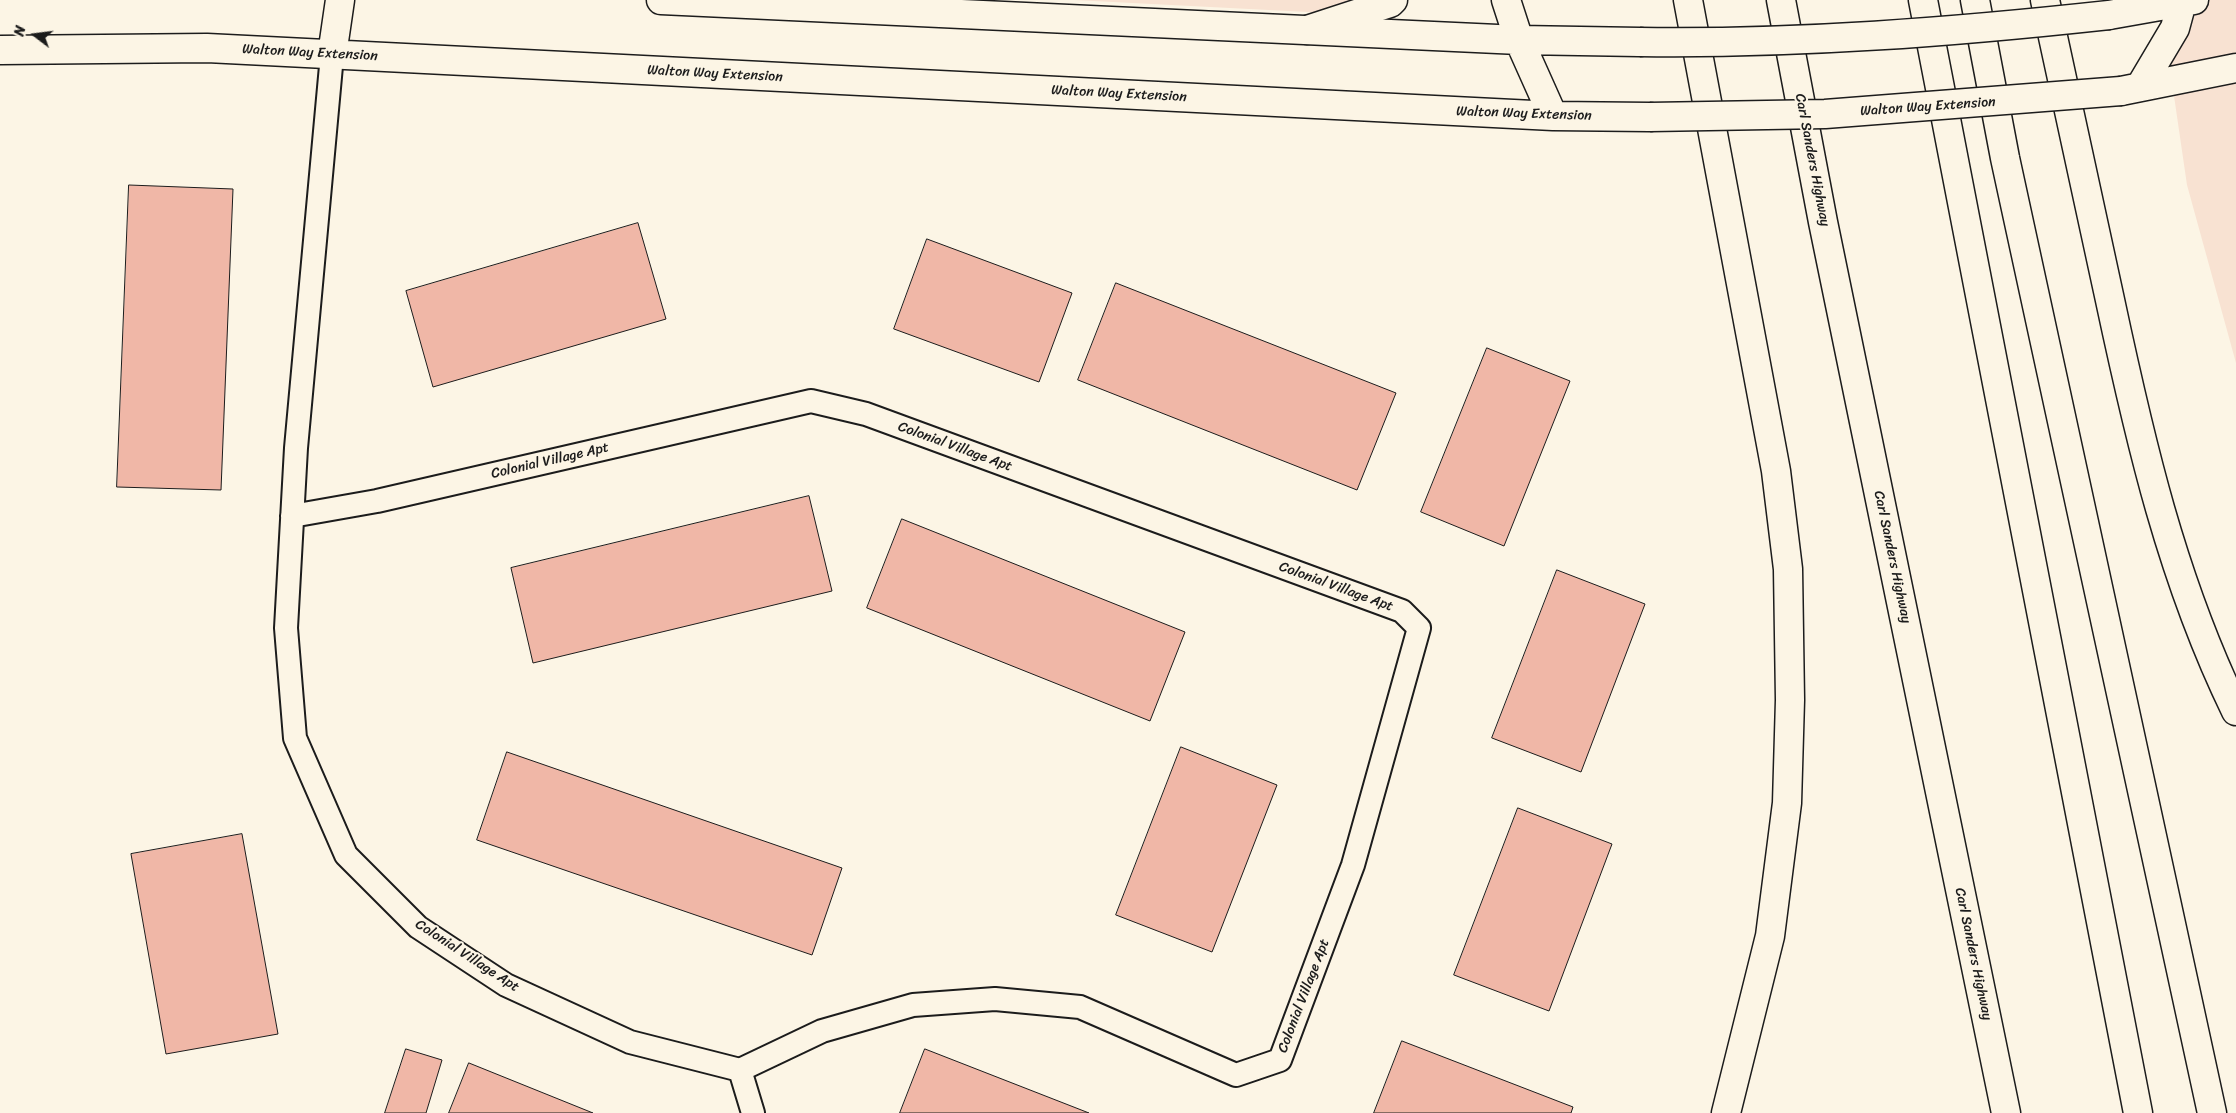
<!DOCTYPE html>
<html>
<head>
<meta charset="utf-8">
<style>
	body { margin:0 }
	#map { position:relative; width:2236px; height:1113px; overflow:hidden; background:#fcf5e5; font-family:Sriracha,sans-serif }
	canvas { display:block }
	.north { position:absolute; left:10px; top:10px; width:50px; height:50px; -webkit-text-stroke:4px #fcf5e5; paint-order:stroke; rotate:285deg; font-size:14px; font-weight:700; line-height:20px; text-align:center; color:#1c1c1c }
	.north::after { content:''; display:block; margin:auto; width:18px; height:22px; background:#1c1c1c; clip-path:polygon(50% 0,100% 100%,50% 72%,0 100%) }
</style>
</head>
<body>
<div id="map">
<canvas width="2236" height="1113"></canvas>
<div class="north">N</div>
</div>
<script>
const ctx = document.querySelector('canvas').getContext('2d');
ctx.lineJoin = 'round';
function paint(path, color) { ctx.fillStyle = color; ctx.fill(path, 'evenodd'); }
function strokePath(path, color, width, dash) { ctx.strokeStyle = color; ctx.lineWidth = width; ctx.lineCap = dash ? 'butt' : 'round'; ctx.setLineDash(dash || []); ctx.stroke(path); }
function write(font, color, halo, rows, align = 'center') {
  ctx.font = font + ' Sriracha,sans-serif'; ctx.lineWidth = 4; ctx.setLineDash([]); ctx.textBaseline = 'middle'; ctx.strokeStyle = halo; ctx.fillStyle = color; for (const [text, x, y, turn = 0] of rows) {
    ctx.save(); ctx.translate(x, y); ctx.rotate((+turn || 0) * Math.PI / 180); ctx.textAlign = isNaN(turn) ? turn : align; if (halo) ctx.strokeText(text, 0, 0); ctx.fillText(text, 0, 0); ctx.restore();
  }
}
paint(new Path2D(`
	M1074 0H1360L1327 13Z
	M2160 0H2236V363L2187 185Z`), '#f8e2d2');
const building = new Path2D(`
	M129 185 233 189 221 490 117 487Z
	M638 223 666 319 433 387 406 291Z
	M927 239 1072 293 1039 382 894 329Z
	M1116 283 1396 393 1357 490 1078 380Z
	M1487 348 1570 381 1504 546 1421 512Z
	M809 496 832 591 533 663 511 568Z
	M902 519 1185 632 1150 721 867 608Z
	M1557 570 1645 604 1581 772 1492 738Z
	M1181 747 1277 785 1212 952 1116 915Z
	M507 752 842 868 812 955 477 840Z
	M1518 808 1612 844 1549 1011 1454 975Z
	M242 834 278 1034 166 1054 131 854Z
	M1402 1041 1573 1107 1571 1113H1374Z
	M406 1049 442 1060 426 1113H385Z
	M925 1049 1089 1113H900Z
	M469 1063 593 1113H449Z`);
paint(building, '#f0b7a7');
strokePath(building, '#1c1c1c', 1);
const service = new Path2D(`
	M332 55 296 448 286 628 295 738 346 855 418 927 506 985 630 1042 740 1070 753 1113
	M292 516 377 501 811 401 866 414 1402 611 1419 628 1353 865 1280 1060 1236 1075 1080 1007 995 999 913 1005 822 1031 740 1070`);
const secondary = new Path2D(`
	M661 0 1519 40 1640 42
	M2109 15 2194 0
	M1519 40 1553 116
	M0 50 207 48 1553 116 1650 117
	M332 55 340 0
	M2140 87 2175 28 2182 2
	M2121 91 2236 68`);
const motorway = new Path2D(`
	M1506 0 1519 40
	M1688 0 1776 471 1788 569 1790 700 1787 803 1770 936 1726 1113
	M1781 0 1823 222 2006 1113
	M1923 0 2138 1113
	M1975 0 2005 158 2212 1113
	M2045 0C2067 100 2088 200 2110 300 2140 441 2172 580 2236 711
	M2182 2V0
	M1307 30 1390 3 1393 0`);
strokePath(service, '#1c1c1c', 26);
strokePath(secondary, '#1c1c1c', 31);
strokePath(motorway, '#1c1c1c', 31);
strokePath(service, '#fcf5e5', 22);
strokePath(secondary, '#fcf5e5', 28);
strokePath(motorway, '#fcf5e5', 28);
const secondaryBridge = new Path2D(`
	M1640 42C1798 44 1953 32 2109 15
	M1650 117 1825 114 2121 91`);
strokePath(secondaryBridge, '#1c1c1c', 31, []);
strokePath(secondaryBridge, '#fcf5e5', 28);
write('14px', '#1c1c1c', '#fcf5e5', [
	["Walton Way Extension",310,53,3],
	["Walton Way Extension",715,74,3],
	["Walton Way Extension",1119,94,3],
	["Walton Way Extension",1928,107,-4],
	["Walton Way Extension",1524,114,2],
	["Carl Sanders Highway",1812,160,79],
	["Colonial Village Apt",955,447,20],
	["Colonial Village Apt",550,461,-13],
	["Carl Sanders Highway",1892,557,78],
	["Colonial Village Apt",1336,587,20],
	["Carl Sanders Highway",1973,954,78],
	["Colonial Village Apt",467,956,33],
	["Colonial Village Apt",1304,996,-69]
]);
</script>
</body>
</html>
